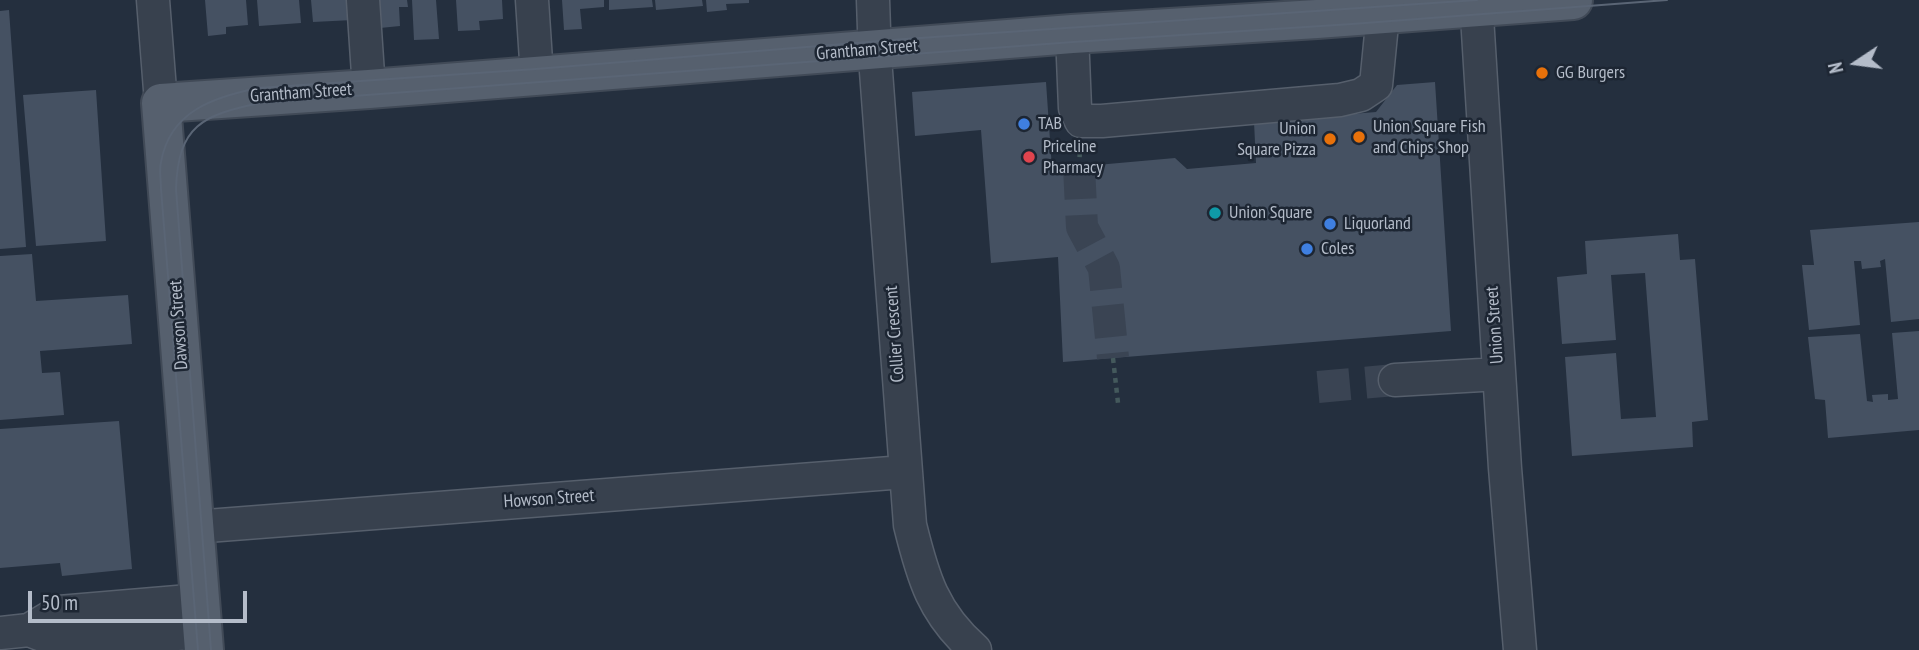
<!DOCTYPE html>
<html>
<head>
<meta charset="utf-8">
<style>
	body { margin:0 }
	#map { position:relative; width:1919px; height:650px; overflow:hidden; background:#242f3e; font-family:"PT Sans Narrow",sans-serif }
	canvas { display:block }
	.north { position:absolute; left:1821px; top:28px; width:70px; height:70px; -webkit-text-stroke:5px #1d2633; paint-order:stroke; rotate:257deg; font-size:19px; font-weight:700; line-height:28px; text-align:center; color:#b4bcc9 }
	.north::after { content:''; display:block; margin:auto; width:24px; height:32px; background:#b4bcc9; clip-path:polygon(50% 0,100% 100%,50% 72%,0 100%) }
	.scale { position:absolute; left:28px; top:591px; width:219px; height:32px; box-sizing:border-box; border:4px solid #b4bcc9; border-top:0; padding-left:9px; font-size:21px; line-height:24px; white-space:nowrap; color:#b4bcc9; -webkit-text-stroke:5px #1d2633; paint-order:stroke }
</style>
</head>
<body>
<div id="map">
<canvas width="1919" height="650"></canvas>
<div class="north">N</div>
<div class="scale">50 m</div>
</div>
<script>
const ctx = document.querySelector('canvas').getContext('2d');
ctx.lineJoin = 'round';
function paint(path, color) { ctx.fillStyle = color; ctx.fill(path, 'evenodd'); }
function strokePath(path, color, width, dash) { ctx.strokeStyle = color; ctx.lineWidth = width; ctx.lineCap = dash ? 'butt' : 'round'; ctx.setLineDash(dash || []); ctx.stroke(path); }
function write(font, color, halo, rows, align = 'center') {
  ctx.font = font + ' "PT Sans Narrow",sans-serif'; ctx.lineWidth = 5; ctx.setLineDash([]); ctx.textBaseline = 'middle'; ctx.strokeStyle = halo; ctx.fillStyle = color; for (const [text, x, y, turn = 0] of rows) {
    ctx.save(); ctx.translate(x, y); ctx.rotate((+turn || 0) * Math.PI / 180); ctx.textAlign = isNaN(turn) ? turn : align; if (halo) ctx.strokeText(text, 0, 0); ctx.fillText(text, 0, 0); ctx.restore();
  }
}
paint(new Path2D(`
	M205 0H246L248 25 226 27V34L208 36Z
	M257 0H299L301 23 259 26Z
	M311 0H351L353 20 313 22Z
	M367 0H407L408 7H399L400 26 380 28Z
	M412 0H436L439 39 414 40Z
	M456 0H502L503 19 479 21 480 30 458 31Z
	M562 0H604V7L580 9 582 29 564 30Z
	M609 0H652L653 7 609 10Z
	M655 0H702L703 6 656 10Z
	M706 0H749V3L726 4 727 10 707 12Z
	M9 10 26 247 0 249V11Z
	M1046 82 1052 169 1175 158 1187 169 1256 163 1254 122 1376 112 1397 85 1435 82 1451 331 1063 362 1058 257 991 263 981 130 915 136 912 92Z
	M96 90 106 241 36 246 23 95Z
	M1919 222V319L1891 322 1885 259 1880 261 1881 267 1862 269 1861 261H1854L1860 325 1809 330 1802 265H1814L1810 230Z
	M1678 234 1680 260 1695 259 1708 420 1692 422 1693 447 1572 456 1565 357 1616 353 1621 419 1656 417 1645 273 1611 275 1616 340 1562 344 1557 277 1587 274 1585 241Z
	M32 254 36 301 128 295 132 344 40 351 42 373 60 372 64 415 0 420V256Z
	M1919 331V430L1828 438 1825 400 1815 399 1808 337 1860 334 1867 401 1873 402 1872 395 1888 394V400L1898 399 1892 333Z
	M119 421 132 569 62 576 60 563 0 568V429Z`), '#455162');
strokePath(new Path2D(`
	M1079 167 1082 227 1104 268 1113 358
	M1318 387 1395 380`), '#3a4453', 32, [32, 16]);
const minor = new Path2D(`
	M153 0 161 103
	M363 0 369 89
	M532 0 537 76
	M873 0 875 58 910 525C923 578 933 613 975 650
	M1476 0 1505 468 1520 650
	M1072 34 1075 108 1081 121H1102L1340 100 1361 95 1376 85 1383 14
	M1395 380 1499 374
	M194 527 904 472
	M29 630 59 612 201 600
	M0 633 29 630 63 643 203 632`);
const major = new Path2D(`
	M204 650 161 103 369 89 1072 34 1317 19 1573 0`);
strokePath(minor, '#565f6c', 35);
strokePath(major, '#414a57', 42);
strokePath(new Path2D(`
	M1079 167 1080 150
	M1113 358 1118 403`), '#44595c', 4.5, [5, 5]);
strokePath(minor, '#38414e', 32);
strokePath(major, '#56606e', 38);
strokePath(new Path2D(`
	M198 650 161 189C161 180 159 170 161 162 170 111 214 97 258 88L536 69 905 39 1477 0
	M211 650 176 189C178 125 203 115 260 103L1073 42 1352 24 1667 0`), '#5a6575', 2);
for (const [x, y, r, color] of [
	[1542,73,7,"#e8710a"],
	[1024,124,7,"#3f7fe0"],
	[1359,137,7,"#e8710a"],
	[1330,139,7,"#e8710a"],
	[1029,157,7,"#e0444e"],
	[1215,213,7,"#0f9aa8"],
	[1330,224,7,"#3f7fe0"],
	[1307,249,7,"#3f7fe0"]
]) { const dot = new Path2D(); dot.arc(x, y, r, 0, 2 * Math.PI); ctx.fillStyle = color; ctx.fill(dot); strokePath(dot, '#1d2633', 2.5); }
write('18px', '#b4bcc9', '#1d2633', [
	["Grantham Street",867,50,-5],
	["Grantham Street",301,93,-4],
	["Dawson Street",179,325,-94],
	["Union Street",1495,325,-94],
	["Collier Crescent",895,334,-94],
	["Howson Street",549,499,-4]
]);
write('18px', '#b4bcc9', '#1d2633', [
	["GG Burgers",1556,73],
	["TAB",1038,124],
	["Union Square Fish",1373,127],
	["and Chips Shop",1373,148],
	["Union",1316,129,"right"],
	["Square Pizza",1316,150,"right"],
	["Priceline",1043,147],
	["Pharmacy",1043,168],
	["Union Square",1229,213],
	["Liquorland",1344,224],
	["Coles",1321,249]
], 'left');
</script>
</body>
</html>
